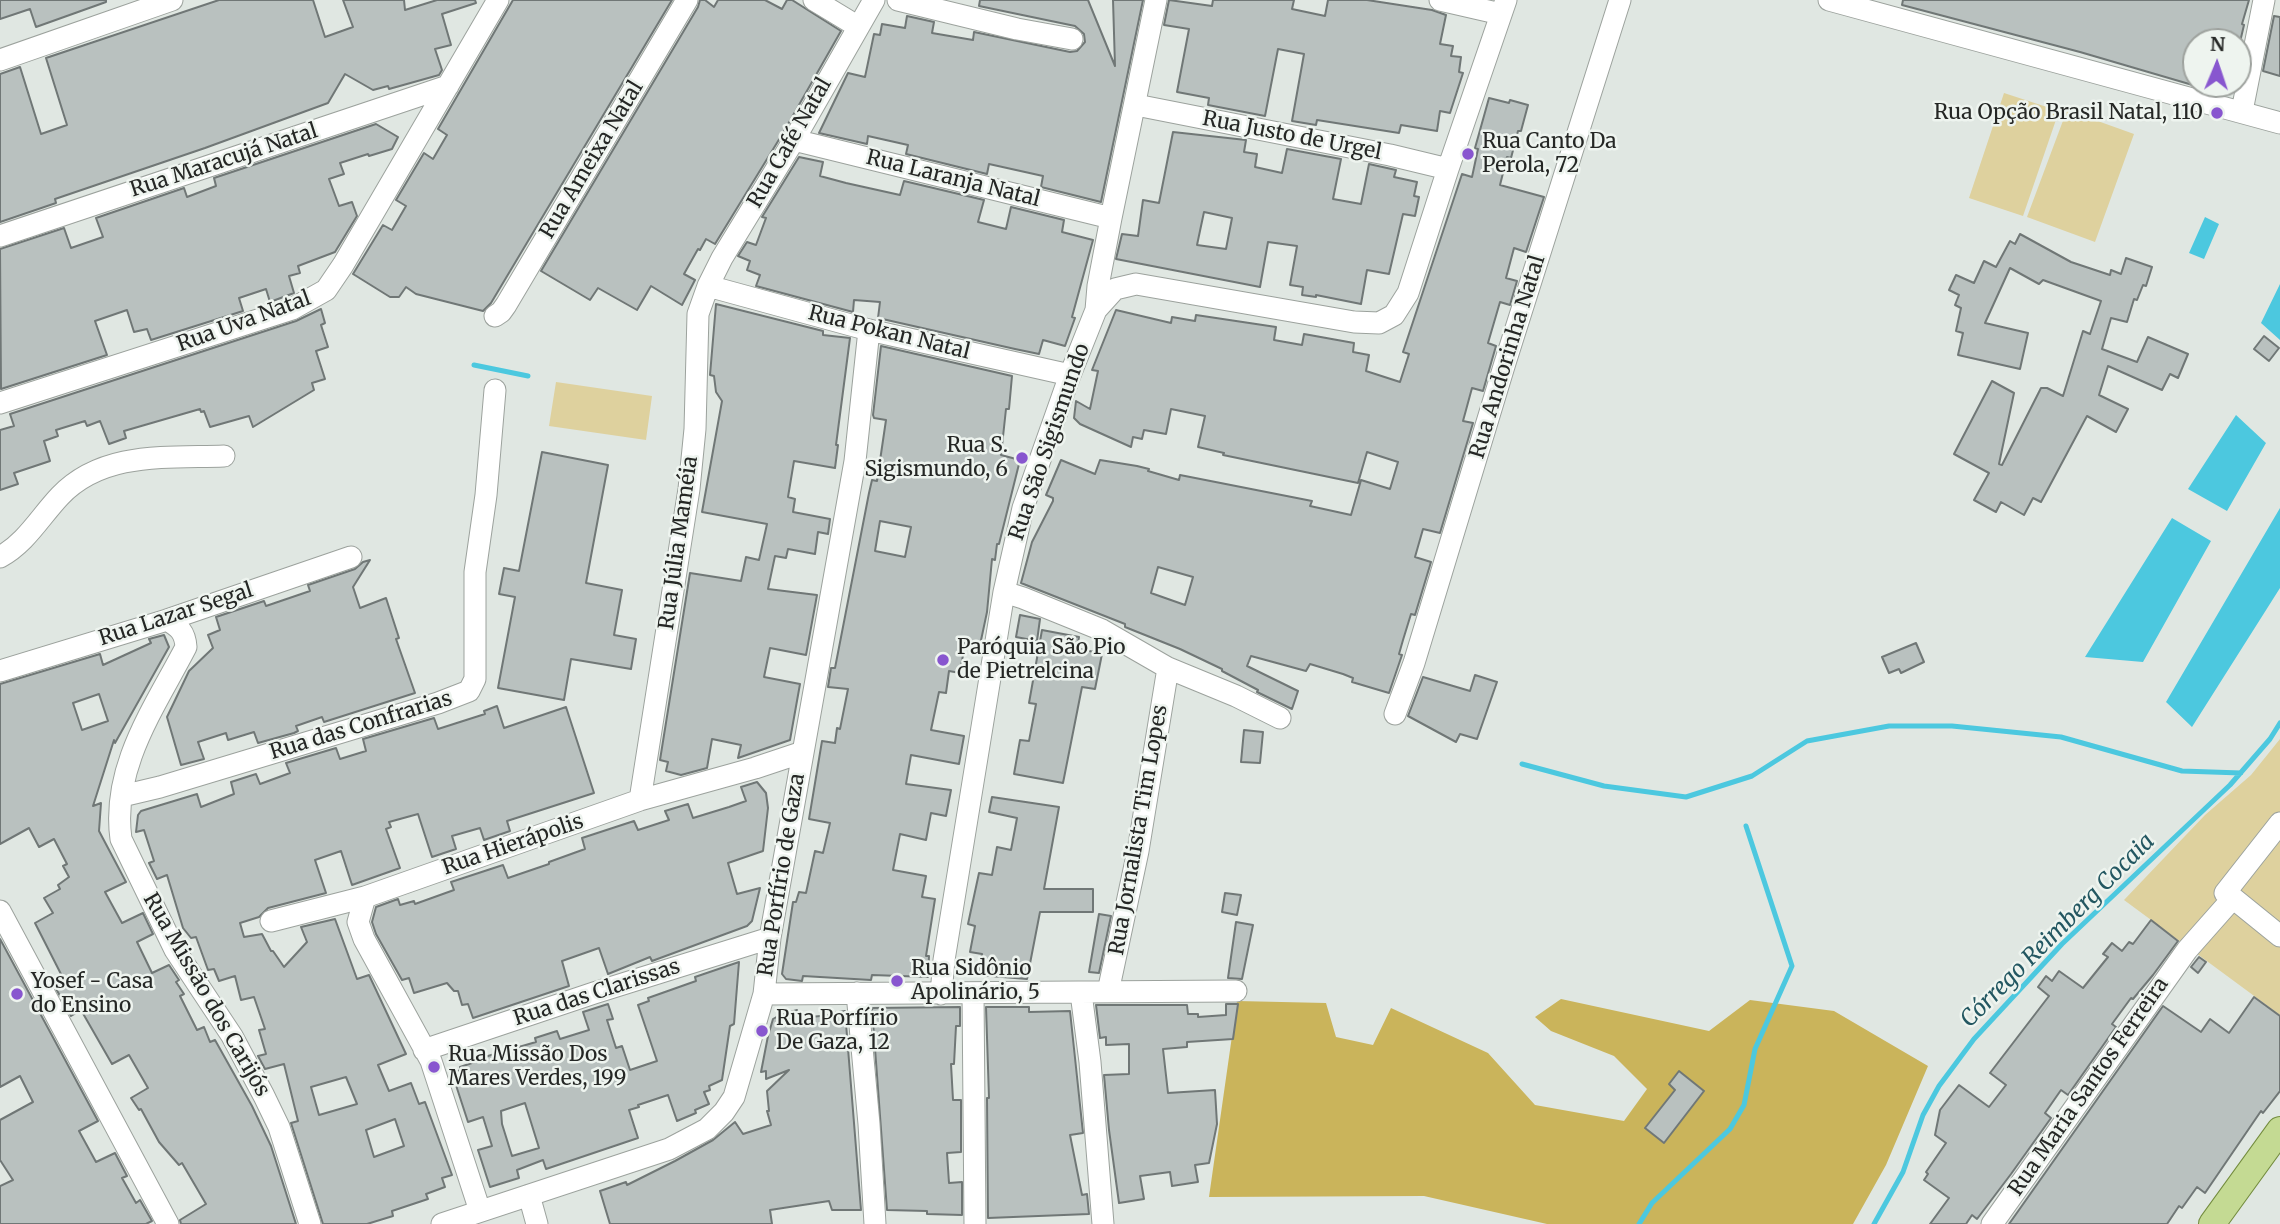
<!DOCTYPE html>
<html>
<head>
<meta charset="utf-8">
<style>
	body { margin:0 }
	#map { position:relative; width:2280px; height:1224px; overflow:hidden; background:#e0e7e2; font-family:Merriweather,serif }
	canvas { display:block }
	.north { position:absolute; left:2182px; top:28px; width:70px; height:70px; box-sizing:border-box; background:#eef4ef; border:2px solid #9ea29e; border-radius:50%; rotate:2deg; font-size:19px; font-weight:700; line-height:28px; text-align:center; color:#252725 }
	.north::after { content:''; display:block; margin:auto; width:24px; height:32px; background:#8856cf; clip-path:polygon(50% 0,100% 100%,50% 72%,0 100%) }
</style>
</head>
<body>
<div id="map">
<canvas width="2280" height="1224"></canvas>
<div class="north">N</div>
</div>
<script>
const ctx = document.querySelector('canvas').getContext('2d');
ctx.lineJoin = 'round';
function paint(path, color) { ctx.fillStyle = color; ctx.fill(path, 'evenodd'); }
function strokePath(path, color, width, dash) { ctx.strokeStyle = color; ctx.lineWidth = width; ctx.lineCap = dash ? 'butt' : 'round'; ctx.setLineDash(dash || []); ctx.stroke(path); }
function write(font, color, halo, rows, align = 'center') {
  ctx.font = font + ' Merriweather,serif'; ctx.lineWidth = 5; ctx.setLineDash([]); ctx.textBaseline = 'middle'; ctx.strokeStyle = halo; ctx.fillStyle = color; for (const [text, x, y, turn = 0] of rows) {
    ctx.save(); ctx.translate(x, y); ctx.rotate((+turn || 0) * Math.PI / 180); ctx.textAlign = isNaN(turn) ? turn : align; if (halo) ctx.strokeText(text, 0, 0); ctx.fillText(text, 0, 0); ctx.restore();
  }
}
paint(new Path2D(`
	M2004 93 2059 111 2023 216 1969 198Z
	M2067 110 2134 134 2095 242 2027 217Z
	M556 382 652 396 646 440 549 426Z
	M2280 739V1015L2124 900 2205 815 2251 775Z`), '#ded19e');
paint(new Path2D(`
	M1561 999 1709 1031 1750 1000 1834 1011 1928 1066 1886 1165 1853 1224H1547L1424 1196 1209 1197 1237 1001 1326 1003 1336 1037 1373 1045 1391 1008 1488 1053 1535 1105 1624 1121 1647 1089 1614 1056 1551 1031 1535 1017Z`), '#cab45b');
paint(new Path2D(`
	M2205 217 2219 224 2204 259 2189 253Z
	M2280 284V340L2261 323Z
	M2236 415 2266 443 2227 511 2188 489Z
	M2280 508V588L2192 727 2166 702Z
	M2172 518 2211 541 2143 662 2085 657Z`), '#4cc8df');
strokePath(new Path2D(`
	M474 365 528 376
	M1522 764 1604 786 1686 797 1752 776 1807 741 1889 726H1952L2061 737 2182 771 2241 773
	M1639 1224 1652 1203 1730 1129 1744 1105 1755 1049 1792 966 1746 826
	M1874 1224 1903 1172 1923 1115 1939 1086 1974 1039 2062 944 2230 785 2270 739 2280 723`), '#4cc8df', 5);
const building = new Path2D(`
	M0 0H106V2L36 27 30 9 0 19Z
	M219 0H313L325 37 353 27 343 0H404L405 10 437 0H475L476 3 442 14 451 45 435 49 442 70 439 75 389 89 388 86 373 90 345 74 328 103 205 148 55 199 56 203 0 222V74L20 67 41 134 67 125 46 58Z
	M513 0H672L491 303 483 311 416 294 406 287 399 297H390L353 274 383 225 392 230 406 206 396 200 424 153 433 159 447 135 438 129Z
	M700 0H705L714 7 718 0H765L782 9 787 0H792L841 31 783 133 715 244 706 239 700 250 698 249 684 274 695 280 682 305 651 286 637 310 598 288 590 300 541 271 698 7Z
	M980 0H1088L1115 66 1113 0H1143L1101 202 1041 187 1043 176 989 164 987 174 906 154 908 145 868 136 867 144 819 133 848 73 865 77 874 34 880 35 882 24 905 28 907 16 934 22 932 33 973 40 974 32 1070 52 1077 51 1085 42 1084 34 1075 26 979 6Z
	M1169 0 1212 6 1213 0H1294L1292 9 1325 16 1328 0H1367L1432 10 1446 15 1440 44 1453 46 1451 56 1461 57 1459 72 1463 73 1450 113 1440 111 1437 131 1401 125 1399 133 1317 120 1316 125 1292 121 1304 54 1278 49 1265 116 1208 105 1209 98 1177 92 1189 29 1164 25Z
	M1903 0H2249L2242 24 2244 25 2240 42H2196V86L2080 52 1902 5Z
	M2274 16 2280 17V76L2263 71Z
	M1489 98 1509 103 1510 100 1528 105 1521 131H1518L1511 158 1507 157 1500 185 1544 197 1526 252 1514 248 1506 278 1517 281 1510 305 1500 302 1488 343 1496 346 1483 391 1472 388 1463 421 1473 423 1440 533 1423 529 1415 557 1431 562 1415 615 1411 614 1403 640 1399 654 1402 655 1389 693 1352 682 1353 678 1343 674 1310 664 1306 671 1251 656 1247 666 1298 691 1292 709 1257 692 1258 690 1222 671V669L1180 649 1125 627V624L1021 583 1032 542 1053 501V498L1046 495 1061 460 1095 474 1100 460 1137 466 1149 469 1148 471 1179 480 1180 475 1312 501 1310 506 1351 515 1361 480 1390 489 1398 462 1367 452 1358 483 1223 455 1224 453 1198 447 1205 416 1171 409 1166 434 1144 430 1142 439 1133 437 1131 447 1080 424 1074 418 1076 401 1090 409 1098 371 1092 370 1116 310 1171 323 1172 317 1195 321 1196 315 1276 327 1274 340 1302 345 1304 334 1354 343 1353 352 1369 355 1366 371 1400 382 1409 354 1403 352 1462 174 1472 177 1478 149 1475 148ZM1158 567 1193 577 1185 605 1151 593Z
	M376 124 398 137 392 149 369 156 368 154 340 163 344 174 329 179 339 206 352 202 357 216 335 252 298 266 300 273 289 276 294 293 270 302 266 289 239 298 243 311 151 340 147 329 134 332 127 310 95 321 107 355 1 389 0 249 64 228 71 248 103 237 96 218 184 188 187 197 216 186 214 178Z
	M1173 132 1246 140 1244 152 1257 154 1255 167 1282 173 1287 149 1341 159 1333 199 1361 204 1369 164 1396 170 1394 177 1417 182 1414 196 1419 197 1415 216 1403 214 1389 274 1367 270 1361 304 1316 295V297L1302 295 1303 287 1290 285 1297 246 1268 242 1260 287 1116 259 1122 234 1138 236 1143 200 1159 203ZM1204 212 1232 218 1226 249 1197 245Z
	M799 157 823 162 820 176 846 183 900 195 904 181 984 200 978 222 1006 229 1011 207 1064 220 1062 232 1093 240 1072 317 1075 318 1065 346 1043 340 1039 354 1015 349 878 318 880 302 854 300 853 312 756 286 760 275 747 270 750 261 738 256 747 242 756 245 766 218 762 217Z
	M2020 234 2071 262 2110 275 2111 270 2121 274 2126 258 2152 267 2146 286 2143 285 2137 300 2134 299 2127 322 2111 318 2102 349 2137 362 2148 337 2188 354 2178 378 2170 374 2162 390 2108 366 2099 395 2128 409 2116 432 2087 416 2041 502 2033 498 2024 515 2001 502 1996 512 1974 500 1989 473 1954 454 1992 381 2014 393 1999 464 2002 465 2041 388H2047L2063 396 2083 331 2090 334 2101 301 2043 280 2039 284 2010 268 1985 323 2028 333 2020 369 1958 355 1963 333 1956 331 1961 308 1955 305 1959 295 1949 290 1956 275 1974 283 1984 261 1996 267 2010 241 2015 244Z
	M716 304 823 331V335L850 338 836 445H838L835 468 794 461 788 497 795 499 793 512 830 519 828 534 818 532 815 554 788 549 786 558 775 556 768 589 817 595 806 655 770 648 764 677 800 684 790 740 738 758 741 745 712 739 707 768 681 775 666 771 668 762 660 760 690 573 741 581 746 557 759 560 767 524 702 512 722 401 716 392 714 376 710 375Z
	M321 309 325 323 321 325 328 347 316 351 325 379 312 383 314 390 253 427 249 416 210 427 204 411 201 412 200 409 124 431 126 438 109 444 100 421 87 426 85 421 56 430 58 436 44 441 50 461 14 473 18 484 0 490V430L14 426 10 414 296 321Z
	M2264 336 2279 348 2269 361 2254 349Z
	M881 346 1012 376 1009 409H1006L1001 455 1020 460 999 544H997L995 560 992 559 987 612 980 645 965 643 960 673 949 671 946 693 939 692 931 730 964 736 959 764 911 755 906 784 951 790 946 816 931 813 926 840 900 834 893 870 926 876 922 897 935 899 926 956H929L928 977 872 975 871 980 803 976 802 981 786 979 782 974 793 902H796L799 892 806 893 815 851 823 853 830 823 809 819 822 741 835 743 837 728 840 729 848 689 828 687 831 668H835L869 493 872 480 877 481 886 420 874 418 873 415ZM880 521 911 527 905 557 875 551Z
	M542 452 608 465 586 583 622 590 614 635 636 639 631 669 571 659 564 700 498 688 515 597 499 594 504 568 519 571Z
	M370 560 353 587 360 608 386 598 399 638 396 639 415 693 324 722 322 717 296 726 298 731 294 733 258 743 254 732 228 740 226 733 198 742 204 759 181 765 167 717 189 671 213 648 208 635 220 630 216 617 264 601 266 606 310 591 308 585 355 569 363 562Z
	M1020 615 1040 619 1037 641 1016 637Z
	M1042 630 1079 637 1077 648 1102 654 1095 689 1082 687 1063 783 1014 774 1020 740 1029 741 1036 704 1029 703Z
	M164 635 169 647 115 743 114 740 93 806 101 803 99 831 126 882 105 892 122 923 143 913 153 934 137 942 152 973 169 965 179 980 176 982 184 994 180 996 197 1030 204 1027 210 1042 215 1040 252 1106 271 1146 296 1224H181L180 1220 206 1204 182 1163 179 1165 159 1142 141 1109 139 1110 131 1098 148 1088 129 1055 112 1064 81 1010 71 1016 54 985 64 980 35 923 53 913 44 898 60 889 58 885 69 877 63 866 67 864 54 839 39 847 29 828 0 844V684L100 654 103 665 151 643 149 639ZM99 694 108 721 82 730 73 703Z
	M1916 643 1924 662 1901 673 1899 669 1889 673 1882 657Z
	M1475 675 1497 682 1477 739 1460 734 1456 742 1408 716 1423 677 1470 691Z
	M497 706 504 728 566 707 594 793 507 821 510 831 484 840 480 828 452 836 456 849 432 857 418 814 389 822 391 827 386 829 400 868 352 885 341 851 315 860 326 893 268 908 259 917 240 923 244 937 262 934 271 951H273L284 967 307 942 301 927 335 919 357 979 369 975 406 1054 378 1065 389 1091 411 1083 419 1104 425 1102 452 1175 442 1178 445 1187 426 1194 428 1199 392 1211 393 1216 367 1224H323L291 1123 298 1121 284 1064 265 1069 258 1056 266 1054 259 1030 265 1029 254 997 241 1000 235 976 219 981 214 969 208 970 196 937 191 938 183 928 167 875 157 879 149 863 154 861 144 830 136 832 138 815 141 811 197 794 201 807 234 794 231 782 256 774 260 784 290 773 286 763 336 748 340 759 366 751 363 739 434 718 438 729 485 714 484 711ZM346 1077 357 1104 319 1115 311 1087ZM395 1119 404 1146 374 1157 366 1130Z
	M1244 730 1263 732 1260 763 1241 762Z
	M757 782 766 793 768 808 763 851 728 863 737 894 760 888 752 921 747 926 652 961 650 957 608 974 599 948 562 961 569 986 473 1018 468 1004 462 1005 458 991H454L447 983 414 993 409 978 402 980 376 934 372 922 376 907 398 899 400 905 414 901 415 904 454 890 451 882 503 865 508 878 549 864V862L585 849 582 838 634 821 638 830 669 820 665 811 688 804 693 818 729 807 746 801 741 787Z
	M992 797 1059 807 1044 889H1093V912H1040L1027 979 978 975 982 954 970 952 975 926 968 924 979 873 992 875 997 847 1011 850 1017 818 989 812Z
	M1225 893 1241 895 1237 915 1222 912Z
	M1099 914 1111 916 1099 973 1089 972Z
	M2151 920 2178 941 2153 975 2133 999 2131 998 2112 1024 2116 1027 2068 1095 2061 1090 2045 1113 2051 1118 2011 1174 1977 1219 1972 1215 1966 1224H1930L1949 1198 1924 1180 1928 1174 1926 1172 1946 1143 1935 1135 1940 1110 1959 1085 1989 1107 2006 1085 1990 1073 2049 996 2038 987 2046 976 2052 981 2059 971 2083 988 2108 957 2103 954 2112 943 2122 951 2129 942 2133 944Z
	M1236 922 1253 925 1242 979 1228 978Z
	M0 939 98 1121 79 1131 96 1162 115 1153 127 1176 122 1178 136 1203 140 1200 152 1221 146 1224H0V1186L13 1180 0 1160V1120L33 1102 20 1076 0 1087Z
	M2199 957 2206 962 2198 973 2191 967Z
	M739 962 734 1024 730 1026 722 1080 709 1086 710 1090 704 1092 709 1104 695 1110 696 1113 677 1121 668 1095 638 1105 639 1107 629 1110 638 1138 546 1169 543 1160 517 1170 519 1178 490 1187 478 1150 492 1146 483 1117 468 1122 452 1073 461 1070 460 1067 481 1060V1058L536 1042 535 1038 557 1031 560 1039 589 1030 583 1012 608 1004 613 1019 607 1020 616 1048 622 1046 630 1070 657 1061 638 1005 649 1001 648 998 696 981 695 977ZM525 1103 539 1148 512 1156 502 1124 501 1111Z
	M2254 997 2280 1016V1091L2263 1113 2261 1111 2205 1193 2197 1187 2182 1208 2179 1206 2167 1224H2009L2163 1006 2201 1032 2210 1019 2229 1033Z
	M1226 1004H1238L1233 1039 1187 1042V1047L1163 1049 1168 1093 1215 1090 1217 1124 1209 1163 1195 1165 1198 1182 1172 1186 1170 1172 1140 1176 1144 1199 1119 1203 1109 1130 1104 1075 1129 1074V1044L1106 1045V1037L1100 1038 1096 1005H1187L1188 1014H1198V1017L1226 1015Z
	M960 1007V1026H956L954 1064H951L953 1100H961V1152L947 1153 949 1183 962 1182V1215L927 1214V1211L887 1210 872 1008Z
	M986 1007H1029V1012L1070 1011 1083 1133 1070 1135 1082 1195 1087 1194 1089 1214 988 1218 987 1098H989Z
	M797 1010 798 1018 832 1015V1013L845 1011 861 1210H832L829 1201 770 1210 772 1224H610L600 1191 626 1182 627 1185 675 1161 713 1140 735 1122 743 1134 771 1125 767 1111H769L767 1091 789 1070 766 1079V1071L761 1072 768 1036 773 1019 780 1015Z
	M1679 1071 1704 1091 1664 1143 1645 1128 1675 1090 1669 1084Z`);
paint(building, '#b9c1bf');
strokePath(building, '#707776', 2);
const minor = new Path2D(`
	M814 0 857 26
	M898 0 1017 29 1072 39
	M1440 0 1501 14
	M1829 0 2280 123
	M0 60 172 0
	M1136 105 1390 155 1448 169
	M2242 111 2264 0
	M794 140 1111 218
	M0 236 448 86
	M708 286 869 330 1070 375
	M1096 310 1098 286 1111 218 1156 0
	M495 316 501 312 506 305 687 0
	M0 403 292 309 326 290 343 265 498 0
	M0 557C26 543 40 517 60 496 103 451 167 458 224 456
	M1004 592 1023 598 1102 630 1168 668 1236 696 1280 718
	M167 620C179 627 185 632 186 647 155 707 111 767 121 839L175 950 232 1036 264 1096 279 1127 310 1224
	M0 671 167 620 351 557
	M1395 714 1414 663 1505 363 1620 0
	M122 796 160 787 438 703 469 691 475 679V572L486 495 495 390
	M640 800 689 489 695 429 698 314 708 286 722 258 794 140 874 0
	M365 897 358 922 364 939 431 1061 480 1211
	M2233 898 2225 893 2280 823
	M0 911 168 1224
	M271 921 365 897 640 800 755 768 803 752
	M1108 992 1138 851 1168 668
	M857 993 869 1124 875 1224
	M973 993 975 1224
	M1081 993 1090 1062 1103 1224
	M764 994 1236 991
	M941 994 944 960 1004 592 1023 508 1070 375 1096 310 1115 289 1136 284 1354 322 1379 323 1394 315 1408 293 1448 169 1506 0
	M424 1050 594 993 770 938
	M529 1195 537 1224
	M442 1224 669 1149 707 1129 724 1112 734 1097 764 994 770 938 855 461 869 330
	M1992 1224 2187 950 2233 898 2280 936`);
const major = new Path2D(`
	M2212 1224 2280 1130`);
strokePath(minor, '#9ca29d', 23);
strokePath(major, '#738c3e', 28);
strokePath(minor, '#fff', 21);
strokePath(major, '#c4da93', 26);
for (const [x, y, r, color] of [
	[2217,113,7,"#8856cf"],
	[1468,154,7,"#8856cf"],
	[1022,458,7,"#8856cf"],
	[943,660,7,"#8856cf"],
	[897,981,7,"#8856cf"],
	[17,994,7,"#8856cf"],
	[762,1031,7,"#8856cf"],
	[434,1067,7,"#8856cf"]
]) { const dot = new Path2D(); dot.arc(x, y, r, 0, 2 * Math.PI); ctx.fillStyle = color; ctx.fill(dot); strokePath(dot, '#eef4ef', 2.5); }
write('21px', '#252725', '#eef4ef', [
	["Rua Opção Brasil Natal, 110",2203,113,"right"],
	["Rua Canto Da",1482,142],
	["Perola, 72",1482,166],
	["Rua S.",1008,446,"right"],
	["Sigismundo, 6",1008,470,"right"],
	["Paróquia São Pio",957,648],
	["de Pietrelcina",957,672],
	["Rua Sidônio",911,969],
	["Apolinário, 5",911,993],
	["Yosef - Casa",31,982],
	["do Ensino",31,1006],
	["Rua Porfírio",776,1019],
	["De Gaza, 12",776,1043],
	["Rua Missão Dos",448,1055],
	["Mares Verdes, 199",448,1079]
], 'left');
write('21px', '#252725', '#eef4ef', [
	["Rua Justo de Urgel",1292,136,11],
	["Rua Café Natal",790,143,-60],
	["Rua Ameixa Natal",592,160,-59],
	["Rua Maracujá Natal",224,161,-18],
	["Rua Laranja Natal",953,179,14],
	["Rua Uva Natal",244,322,-20],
	["Rua Pokan Natal",889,333,14],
	["Rua Andorinha Natal",1508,357,-73],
	["Rua São Sigismundo",1050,442,-71],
	["Rua Júlia Maméia",679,543,-82],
	["Rua Lazar Segal",176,615,-18],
	["Rua das Confrarias",361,726,-17],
	["Rua Jornalista Tim Lopes",1139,830,-80],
	["Rua Hierápolis",513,845,-19],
	["Rua Porfírio de Gaza",782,875,-81],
	["Rua das Clarissas",597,993,-18],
	["Rua Missão dos Carijós",206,995,60],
	["Rua Maria Santos Ferreira",2089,1087,-55]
]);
write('italic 23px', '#235761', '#eef4ef', [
	["Córrego Reimberg Cocaia",2058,931,-45]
]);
</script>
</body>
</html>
